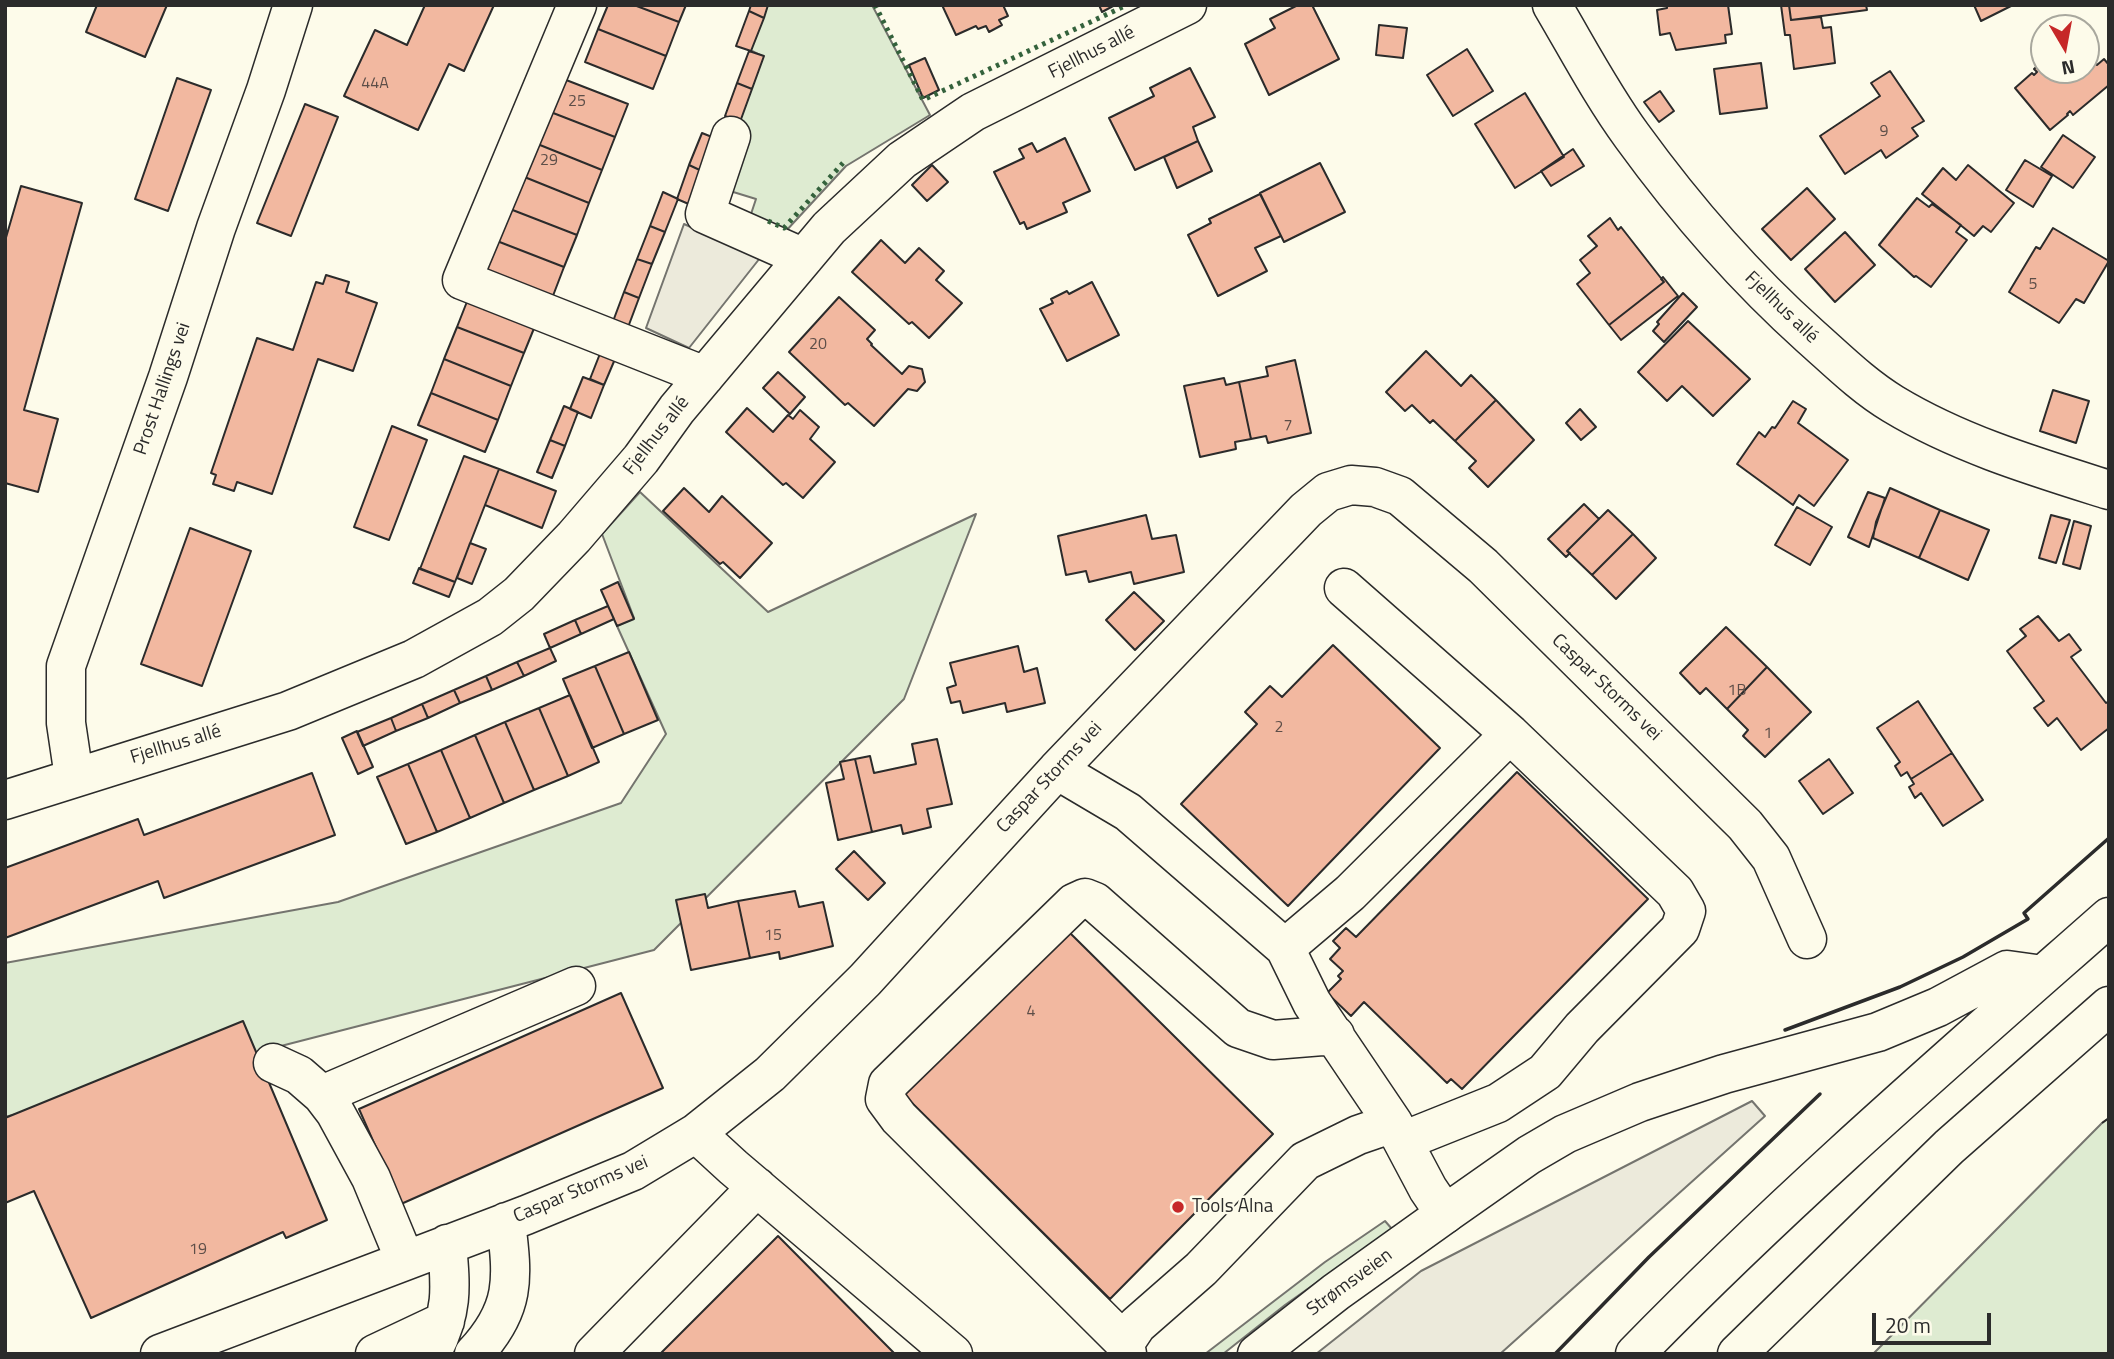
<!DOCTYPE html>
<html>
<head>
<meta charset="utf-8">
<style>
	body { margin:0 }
	#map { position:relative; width:2114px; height:1359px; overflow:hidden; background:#fdfbea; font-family:"Titillium Web",sans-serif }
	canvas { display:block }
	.frame { position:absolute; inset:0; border:7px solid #2b2b2b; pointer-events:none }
	.north { position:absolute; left:2030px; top:14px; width:70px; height:70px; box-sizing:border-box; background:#fdfbea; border:2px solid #a9a89e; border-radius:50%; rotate:170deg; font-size:19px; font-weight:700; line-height:28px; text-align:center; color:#2b2b2b }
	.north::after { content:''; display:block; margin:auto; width:24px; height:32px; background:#c62828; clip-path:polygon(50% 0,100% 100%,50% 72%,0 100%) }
	.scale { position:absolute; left:1872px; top:1313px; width:119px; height:32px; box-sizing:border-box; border:4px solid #2b2b2b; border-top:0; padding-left:9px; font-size:21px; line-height:24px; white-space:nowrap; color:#2b2b2b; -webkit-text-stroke:5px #fdfbea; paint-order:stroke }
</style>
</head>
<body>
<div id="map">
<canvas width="2114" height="1359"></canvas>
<div class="frame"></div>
<div class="north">N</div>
<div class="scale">20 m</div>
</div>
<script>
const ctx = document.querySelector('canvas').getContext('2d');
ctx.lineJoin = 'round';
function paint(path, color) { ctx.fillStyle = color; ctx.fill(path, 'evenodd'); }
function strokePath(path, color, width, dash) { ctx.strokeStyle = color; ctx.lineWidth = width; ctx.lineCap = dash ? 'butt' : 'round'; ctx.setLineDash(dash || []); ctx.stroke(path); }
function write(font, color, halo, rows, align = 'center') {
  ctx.font = font + ' "Titillium Web",sans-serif'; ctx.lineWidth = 5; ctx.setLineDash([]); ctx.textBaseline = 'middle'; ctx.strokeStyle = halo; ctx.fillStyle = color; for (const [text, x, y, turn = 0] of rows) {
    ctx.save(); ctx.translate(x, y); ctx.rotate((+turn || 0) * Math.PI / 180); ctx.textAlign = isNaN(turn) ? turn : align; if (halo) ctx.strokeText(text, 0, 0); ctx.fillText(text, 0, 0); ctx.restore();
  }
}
const green = new Path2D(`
	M768 5H872L930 115 846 166 785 232 750 217 756 199 730 191 738 123 762 56 750 50Z
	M640 492 768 612 976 514 904 699 654 950 5 1117V963L338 902 621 803 666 734 617 626 634 618 602 534Z
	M2109 1118V1354H1873L2102 1123Z
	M1385 1221 1392 1229 1285 1305 1223 1354H1205L1325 1262Z`);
paint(green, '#deebd1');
strokePath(green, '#74746e', 2);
const parking = new Path2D(`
	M684 224 760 258 689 348 646 328Z
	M1752 1101 1765 1116 1500 1354H1316L1421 1271Z`);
paint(parking, '#eceadb');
strokePath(parking, '#74746e', 2);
const building = new Path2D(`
	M97 5H167L145 57 86 32Z
	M425 5H494L464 71 449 64 418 130 344 96 375 30 407 45Z
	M608 5H634L679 22 666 56 598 29Z
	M634 5H686L679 22Z
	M751 5H768L764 18 749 11Z
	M942 5H1003L1008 16 999 20 1002 25 989 32 986 26 978 29 976 26 956 35Z
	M1099 5H1115L1102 12Z
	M1298 5H1312L1339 59 1269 95 1245 44 1275 28 1270 19Z
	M1667 5H1728L1732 34 1725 35 1726 43 1676 50 1670 33 1660 35 1657 10 1667 8Z
	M1781 5H1789L1791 20 1821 17 1823 28 1831 27 1835 63 1794 69 1790 35H1785Z
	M1789 5H1866L1867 10 1791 20Z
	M1974 5H2013L1981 21Z
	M749 11 764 18 751 51 736 46Z
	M1379 25 1407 28 1403 58 1376 55Z
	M598 29 666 56 653 89 585 62Z
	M1467 49 1493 91 1453 116 1427 75Z
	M749 51 764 56 752 89 737 83Z
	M2086 52 2097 65 2104 59 2109 65V85L2073 115 2070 111 2067 114 2068 115 2050 130 2015 88 2032 73 2034 75 2037 72 2034 69 2044 60V70H2086Z
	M925 58 939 90 923 98 909 65Z
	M1761 63 1767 108 1720 114 1714 69Z
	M1190 68 1215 117 1193 127 1198 141 1135 170 1109 118 1154 96 1150 88Z
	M1890 71 1924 121 1912 128 1918 136 1886 158 1881 150 1845 174 1820 136 1880 96 1871 83Z
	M177 78 211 90 168 211 135 199Z
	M561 78 628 104 615 137 548 111Z
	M737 83 752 89 740 122 725 116Z
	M1660 91 1674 111 1659 122 1644 102Z
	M1525 93 1564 157 1515 188 1475 124Z
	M305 104 338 117 291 236 257 223Z
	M548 111 615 137 602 170 535 143Z
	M702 133 717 139 704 172 689 165Z
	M2063 135 2095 157 2073 188 2041 167Z
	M1065 138 1090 191 1063 203 1067 212 1027 229 1024 222 1020 224 994 172 1024 158 1019 149 1032 143 1037 152Z
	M1198 141 1212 171 1177 188 1164 157Z
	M535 143 602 170 589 203 522 176Z
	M1573 149 1584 166 1551 186 1541 171Z
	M2025 160 2052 176 2033 207 2006 190Z
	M1320 163 1345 212 1284 242 1260 193Z
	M689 165 704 172 691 205 677 199Z
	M932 165 948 182 927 201 912 185Z
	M1968 165 2014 203 1991 232 1983 226 1974 236 1922 194 1943 168 1956 180Z
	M522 176 589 203 577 235 510 209Z
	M21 186 82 203 24 410 58 419 38 492 5 483V241Z
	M1807 188 1835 219 1791 260 1762 229Z
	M663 192 678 199 665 232 650 226Z
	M1260 194 1281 236 1255 248 1267 271 1218 296 1188 235 1211 223 1209 219Z
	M1917 198 1929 207 1932 204 1961 225 1956 232 1967 240 1931 287 1916 276 1914 277 1879 245Z
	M510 209 577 235 564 267 497 241Z
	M1610 218 1618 230 1621 227 1664 282 1609 325 1577 284 1590 273 1580 260 1597 246 1588 236Z
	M650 226 665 232 652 264 637 259Z
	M2053 228 2109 261 2084 303 2076 299 2059 323 2009 292 2036 247 2040 249Z
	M1845 232 1875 265 1835 302 1805 269Z
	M881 240 905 263 919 248 944 271 936 280 962 303 929 338 912 322 909 324 852 272Z
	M497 241 564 267 551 301 484 275Z
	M637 259 652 264 639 298 624 292Z
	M326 275 349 282 346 292 377 303 353 371 318 359 272 494 237 482 234 491 213 484 216 475 211 473 257 338 293 350 316 282 323 284Z
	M1663 277 1678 296 1621 340 1609 325 1664 282 1661 279Z
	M1092 282 1119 335 1067 361 1040 309 1053 303 1051 299 1067 291 1069 294Z
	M624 292 639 298 627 330 612 324Z
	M1683 293 1697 307 1664 342 1653 331 1659 324 1657 322Z
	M470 294 537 321 524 353 457 327Z
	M839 297 875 330 867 339 872 344 871 345 902 374 909 366 922 369 925 382 917 391 908 389 874 426 848 403 845 405 789 352Z
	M1688 321 1750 379 1713 416 1682 386 1667 401 1638 372Z
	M457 327 524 353 511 386 444 359Z
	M603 346 618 352 604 385 590 379Z
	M1426 351 1461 386 1471 375 1496 400 1455 441 1433 420 1430 423 1412 405 1405 411 1386 392Z
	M444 359 511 386 498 420 431 393Z
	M1295 360 1311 433 1268 443 1266 436 1251 439 1239 382 1268 376 1266 367Z
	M778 372 805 397 790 414 763 388Z
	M583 377 604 385 591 418 570 409Z
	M1224 378 1226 385 1239 382 1251 439 1235 442 1236 449 1200 457 1184 386Z
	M2053 390 2089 401 2076 443 2040 431Z
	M431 393 498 420 485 452 418 425Z
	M1496 400 1534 440 1488 487 1469 468 1476 461 1455 441Z
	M1793 401 1806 409 1798 423 1848 460 1814 506 1799 495 1793 505 1737 464 1759 432 1765 437 1772 427 1775 428Z
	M564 406 578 412 565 446 550 440Z
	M747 408 773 432 788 415 793 419 800 410 819 427 810 439 835 462 803 498 786 483 783 485 726 432Z
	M1580 409 1596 427 1581 440 1566 423Z
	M392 426 427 440 389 540 354 527Z
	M550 440 565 446 552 478 537 472Z
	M464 456 499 469 455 582 420 569Z
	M499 469 556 491 542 528 485 505Z
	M684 488 709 512 722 496 772 543 740 578 723 562 720 564 663 511Z
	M1890 488 1940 510 1919 558 1873 538 1876 522Z
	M1868 492 1885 498 1869 547 1848 537Z
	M1584 504 1599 519 1567 551 1570 553 1566 557 1548 539Z
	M1797 507 1832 527 1810 565 1775 545Z
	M1608 510 1633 534 1592 575 1567 551Z
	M1940 510 1989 530 1968 580 1919 558Z
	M1146 515 1152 539 1176 535 1184 572 1134 584 1131 572 1089 582 1086 571 1066 575 1058 536Z
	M2051 515 2070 520 2056 563 2039 558Z
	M2074 521 2091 526 2080 569 2063 564Z
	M190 528 251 551 202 686 141 664Z
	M1633 534 1656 558 1616 599 1592 575Z
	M470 543 486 549 472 584 457 578Z
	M419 568 455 582 449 597 413 583Z
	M618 582 634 619 617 626 601 590Z
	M1134 592 1164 621 1135 650 1106 620Z
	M608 606 614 619 581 634 575 620Z
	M2038 616 2059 641 2069 634 2081 650 2071 657 2106 703 2109 701V728L2081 750 2057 718 2048 726 2034 708 2044 701 2007 651 2026 636 2020 629Z
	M575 620 581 634 550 648 544 634Z
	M1726 627 1767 667 1727 709 1706 688 1700 694 1680 673Z
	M1333 645 1440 748 1288 906 1181 804 1257 724 1245 712 1270 686 1282 697Z
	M1018 646 1024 672 1037 668 1045 703 1007 712 1005 703 963 713 960 701 951 703 947 688 956 685 950 663Z
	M550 648 556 661 524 676 517 662Z
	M629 652 658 720 624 734 595 666Z
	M517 662 524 676 492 690 486 676Z
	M595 666 624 734 592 748 563 679Z
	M1767 667 1811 712 1765 757 1743 736 1748 730 1727 709Z
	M486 676 492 690 460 703 454 690Z
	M454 690 460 703 428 718 422 704Z
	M570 695 599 762 568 776 539 708Z
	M1918 701 1952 753 1911 779 1907 772 1901 776 1895 766 1900 762 1877 728Z
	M422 704 428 718 396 731 391 718Z
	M539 708 568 776 534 790 505 722Z
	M391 718 396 731 363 746 357 732Z
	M505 722 534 790 504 803 475 735Z
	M357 731 373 767 358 774 342 738Z
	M475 735 504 803 470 818 441 750Z
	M937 739 952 804 927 809 931 827 903 834 901 825 872 832 855 759 870 756 874 773 916 764 912 744Z
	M441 750 470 818 437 832 408 764Z
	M1952 753 1983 800 1943 826 1921 793 1915 798 1909 787 1914 784 1911 779Z
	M855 759 872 832 838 840 826 783 844 779 840 762Z
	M1829 759 1853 793 1823 814 1799 781Z
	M408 764 437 832 406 844 377 777Z
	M1517 772 1648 899 1462 1089 1451 1079 1447 1083 1364 1002 1351 1016 1327 993 1341 979 1338 976 1343 971 1330 959 1340 948 1333 941 1346 928 1356 937Z
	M312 773 335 835 164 898 158 881 5 938V868L138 819 144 835Z
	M854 851 885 883 868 900 836 869Z
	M795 891 799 907 823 902 833 946 780 959 779 952 750 958 738 901Z
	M705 894 708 908 738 901 750 958 691 970 676 900Z
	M1068 931 1273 1134 1110 1299 904 1095Z
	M621 993 663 1088 401 1204 359 1109Z
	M243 1021 327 1220 286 1238 283 1232 91 1318 34 1191 5 1203V1118Z
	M778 1236 895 1354H660Z`);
paint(building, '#f2b8a0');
strokePath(building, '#2b2b2b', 2);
const minor = new Path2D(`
	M577 5 462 280 705 376
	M1552 5C1578 49 1602 95 1632 136 1685 209 1744 277 1811 337 1837 360 1863 386 1893 404 1959 444 2036 467 2109 490
	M731 136 705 214 804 258
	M1344 588 1510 734 1675 892 1686 911 1680 929 1582 1028 1545 1072 1498 1103 1403 1141
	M1057 770 1128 812 1285 948 1312 1003 1393 1123 1428 1189 1445 1214 1336 1292 1257 1354
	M74 777 66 723V666L168 377 216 228 266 90 293 5
	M5 800 288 711 414 659 490 617 519 594 574 537 641 459 677 409 829 228 902 160 973 112 1187 5
	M1285 948 1350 893 1510 734
	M273 1063 299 1075 322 1095 335 1112 371 1178 405 1260
	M322 1095 576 986
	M696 1133 733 1167 953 1354
	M1125 1343 899 1118 885 1099 888 1084 1074 903 1085 898 1095 902 1238 1028 1273 1040 1335 1035
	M160 1354 526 1215 633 1171 696 1133 770 1074 865 980 1057 770 1306 510 1328 492 1351 485 1375 487 1400 496 1483 566 1745 825 1771 858 1807 939
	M375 1354 445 1321
	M431 1354C453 1313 451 1289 447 1244
	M474 1354C516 1309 513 1279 506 1222
	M594 1354 757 1187
	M1127 1354 1125 1343 1137 1325 1201 1269 1305 1161 1358 1135 1393 1123`);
const highway = new Path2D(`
	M1445 1214 1529 1155 1565 1134 1640 1102 1724 1074 1878 1032 1938 1007 2007 970 2043 975
	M1635 1354C1785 1200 1948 1059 2109 917
	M1737 1354 1949 1147 2109 1006`);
strokePath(minor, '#2b2b2b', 41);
strokePath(highway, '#2b2b2b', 41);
strokePath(minor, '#fdfbea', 38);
strokePath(highway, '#fdfbea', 38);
strokePath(new Path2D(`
	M875 5 923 100 1127 5
	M768 221 784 228 843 163`), '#34623c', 5, [3.5, 5]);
strokePath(new Path2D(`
	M2102 1123 2109 1118`), '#2b2b2b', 2, [9, 3.5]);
strokePath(new Path2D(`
	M1785 1030 1900 987 1963 957 2028 919 2024 913 2109 838
	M1555 1354 1649 1257 1820 1094`), '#2b2b2b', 3.5);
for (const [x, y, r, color] of [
	[1178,1207,7,"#c62828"]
]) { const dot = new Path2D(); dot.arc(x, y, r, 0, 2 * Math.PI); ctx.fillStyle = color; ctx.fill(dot); strokePath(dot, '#fdfbea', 2.5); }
write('16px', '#5d4e48', null, [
	["44A",375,84],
	["25",577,102],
	["9",1884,132],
	["29",549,161],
	["5",2033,285],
	["20",818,345],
	["7",1288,426],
	["1B",1737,691],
	["2",1279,728],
	["1",1768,734],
	["15",773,936],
	["4",1031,1012],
	["19",198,1250]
]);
write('19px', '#2b2b2b', '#fdfbea', [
	["Fjellhus allé",1092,53,-27],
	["Fjellhus allé",1781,308,44],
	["Prost Hallings vei",163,389,-71],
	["Fjellhus allé",657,436,-52],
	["Caspar Storms vei",1606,688,44],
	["Fjellhus allé",176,745,-17],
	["Caspar Storms vei",1050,778,-47],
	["Caspar Storms vei",581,1190,-23],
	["Strømsveien",1350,1283,-36]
]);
write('19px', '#2b2b2b', '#fdfbea', [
	["Tools Alna",1192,1207]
], 'left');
</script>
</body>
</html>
